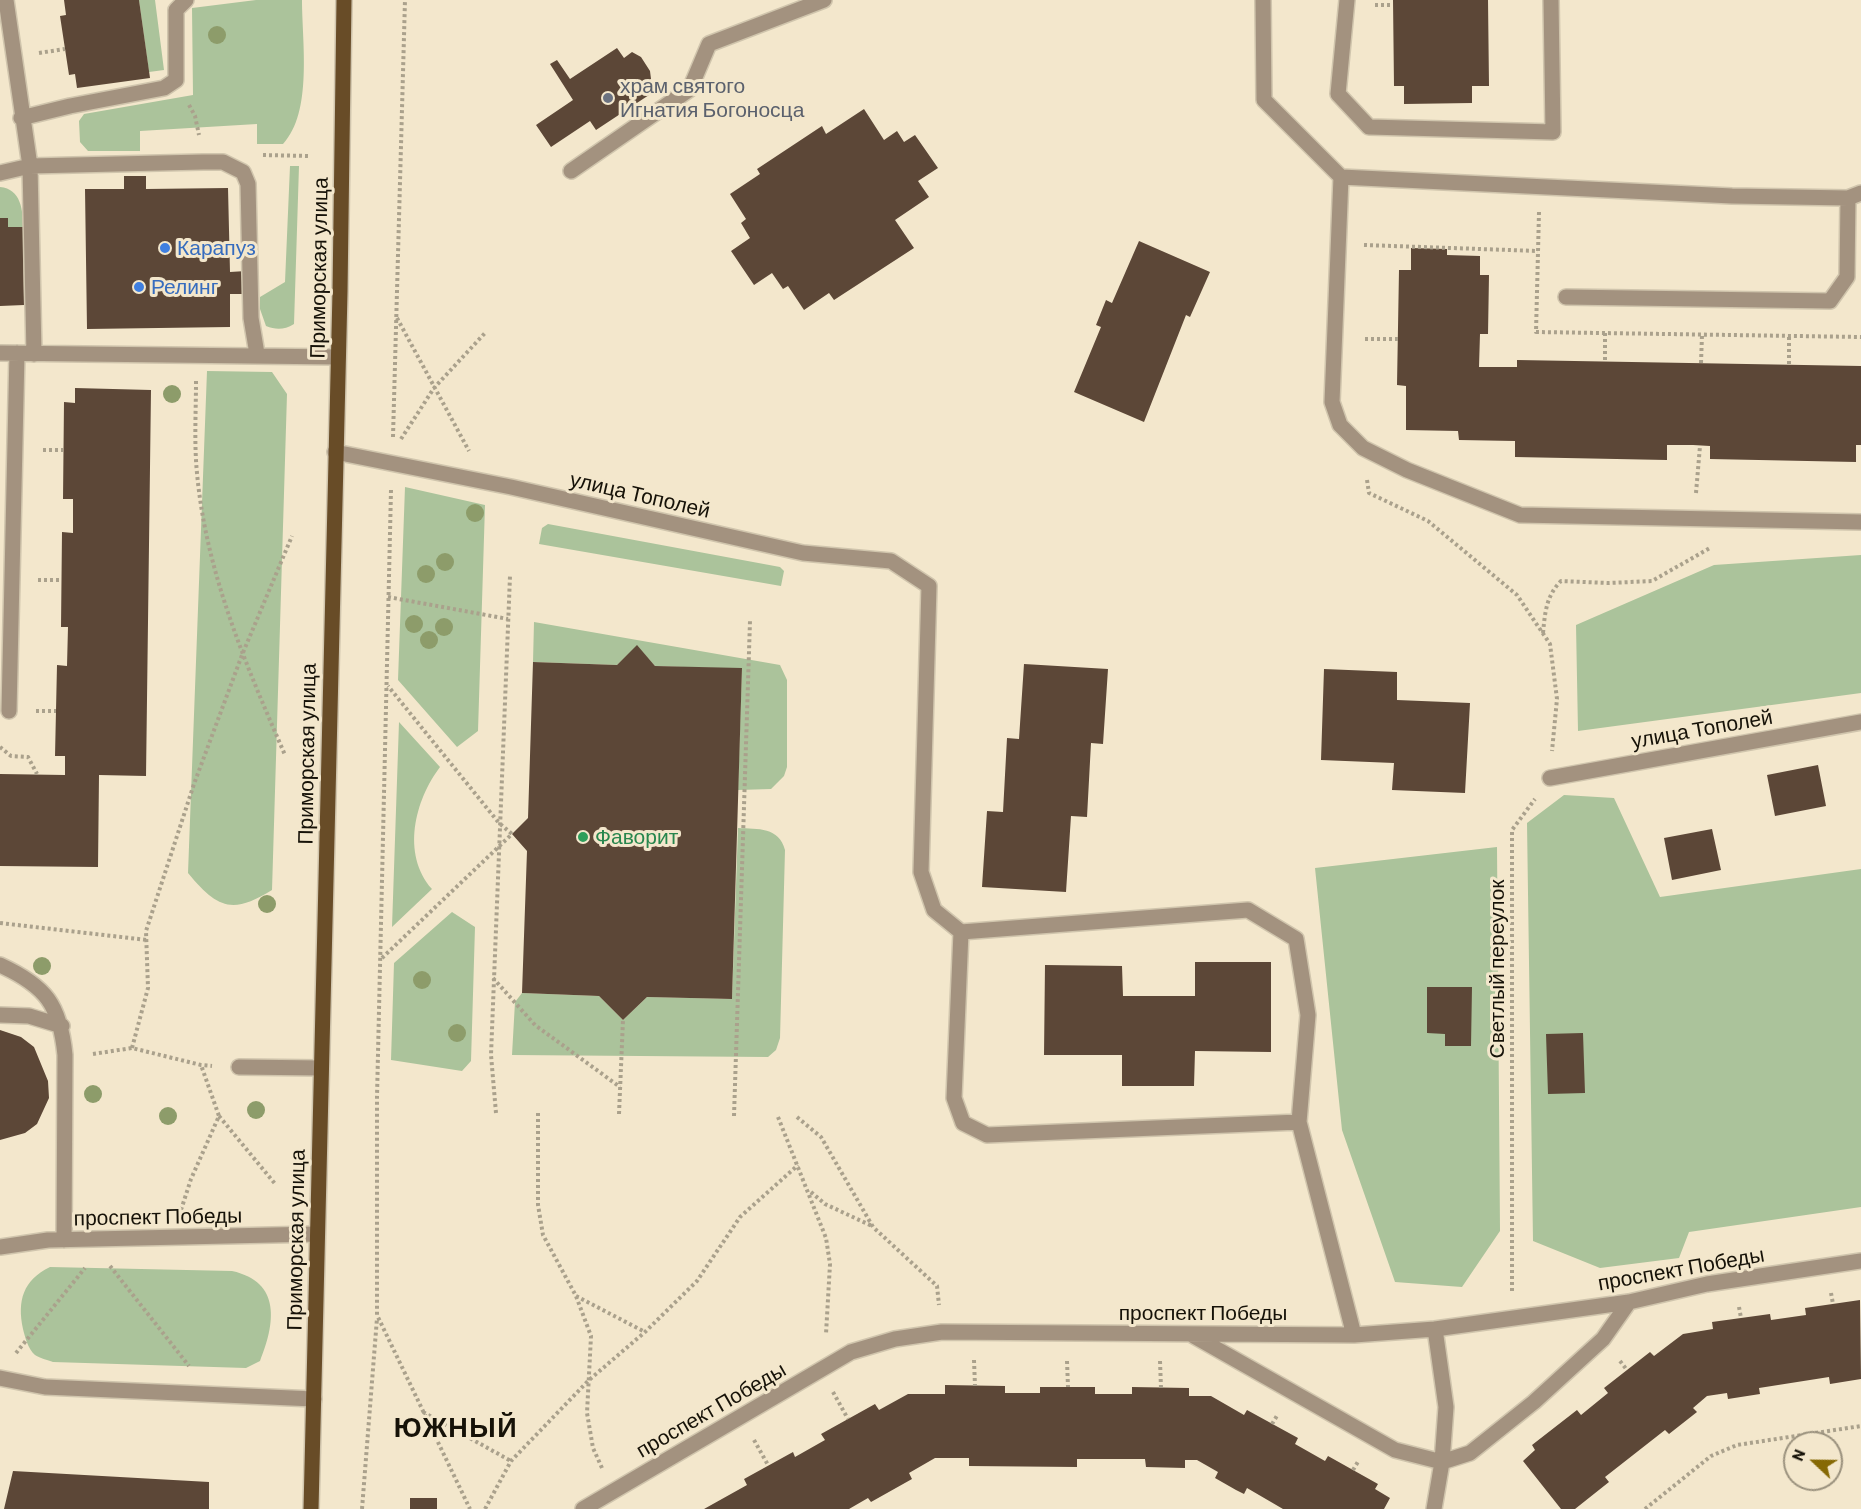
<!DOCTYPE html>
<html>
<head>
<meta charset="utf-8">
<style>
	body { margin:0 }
	#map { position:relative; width:1861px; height:1509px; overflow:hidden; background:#f3e7cc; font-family:Barlow,sans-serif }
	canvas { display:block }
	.north { position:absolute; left:1783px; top:1431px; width:60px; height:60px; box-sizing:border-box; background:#f3e7cc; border:2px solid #9b927e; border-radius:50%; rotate:292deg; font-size:16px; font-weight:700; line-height:24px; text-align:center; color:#161208 }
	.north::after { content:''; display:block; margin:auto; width:21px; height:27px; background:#866904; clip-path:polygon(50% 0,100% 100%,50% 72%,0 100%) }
</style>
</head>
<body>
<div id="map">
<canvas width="1861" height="1509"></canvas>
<div class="north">N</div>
</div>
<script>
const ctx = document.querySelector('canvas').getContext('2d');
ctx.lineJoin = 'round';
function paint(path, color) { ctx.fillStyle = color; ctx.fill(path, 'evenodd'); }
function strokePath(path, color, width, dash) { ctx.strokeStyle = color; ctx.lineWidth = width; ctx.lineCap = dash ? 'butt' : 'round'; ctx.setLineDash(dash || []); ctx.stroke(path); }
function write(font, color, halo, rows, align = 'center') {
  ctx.font = font + ' Barlow,sans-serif'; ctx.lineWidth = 6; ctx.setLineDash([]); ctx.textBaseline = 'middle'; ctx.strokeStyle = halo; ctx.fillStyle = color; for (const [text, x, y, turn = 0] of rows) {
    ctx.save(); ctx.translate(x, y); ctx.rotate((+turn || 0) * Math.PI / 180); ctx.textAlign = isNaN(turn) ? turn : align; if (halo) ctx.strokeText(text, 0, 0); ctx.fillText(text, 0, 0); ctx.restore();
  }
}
paint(new Path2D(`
	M139 0H155L164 70 149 72Z
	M256 0H302C302 42 313 112 283 144H257V124L140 131V151H88L80 142 79 121 84 114 193 95 192 8Z
	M290 166H299L294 324C284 330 276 330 266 326L260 309V297L285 282Z
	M0 187C21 189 23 210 23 227H8L0 218Z
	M207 371 272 372 287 394 272 890C232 915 217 908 188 873Z
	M405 487 485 505 478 731 457 747 398 680Z
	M548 524 780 567 784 571 781 586 539 544 542 528Z
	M1861 555V693L1578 731 1576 625 1714 565Z
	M534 622 780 665 787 680V767L784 776 771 789 738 790 742 669 655 666 637 646 617 665 533 662Z
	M399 722 440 767C415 800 401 854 432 889L392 927Z
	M1564 795 1614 798 1660 897 1861 869V1207L1689 1232 1679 1258 1600 1268 1533 1241 1527 823Z
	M738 828C758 829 779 827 785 850L780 1038 776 1050 768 1057 512 1055 515 1002 522 993 599 996 623 1020 647 997 732 999Z
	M1497 847 1500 1231 1462 1287 1395 1282 1342 1130 1315 868Z
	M452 912 475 927 471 1061 462 1071 391 1060 394 963Z
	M50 1267 232 1271C282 1282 275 1324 260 1361L246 1368 53 1362C48 1360 39 1358 35 1355 28 1349 25 1337 23 1329 17 1301 23 1280 50 1267Z`), '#abc39b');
paint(new Path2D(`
	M64 0H139L150 78 77 88 75 74 69 75 60 16 66 15Z
	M1393 0H1488L1489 86H1472V103L1404 104V86H1394Z
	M617 48 624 58 632 52 641 57 650 71 651 79 642 85 649 95 596 130 590 121 551 147 536 125 573 100 550 64 557 60 570 79Z
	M864 109 884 140 897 131 904 142 915 135 938 168 918 181 929 197 895 220 914 248 834 300 829 293 804 310 788 286 783 289 772 273 754 285 731 251 750 238 741 223 746 219 730 194 760 174 757 169 822 126 826 134Z
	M124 176H146V189L228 188 230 272 246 271V294H230V327L87 329 85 189H124Z
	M0 218H8V227H23L24 305 0 306Z
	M1139 241 1210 272 1190 317 1186 315 1144 422 1074 392 1101 327 1096 325 1106 300 1112 303Z
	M1411 248 1447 249V255L1480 256V275H1489L1488 334H1480L1479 367H1517V360L1861 366V445H1856V462L1710 459V446L1693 445H1667V460L1515 457V441L1459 440 1458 431 1406 430V386L1397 385 1399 270H1411Z
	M75 388 151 390 146 776 99 775 98 867 0 866V774L65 775V756H55L57 665 67 666 68 627H61L62 532 73 533V499H63L64 402 75 403Z
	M637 645 655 666 742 668 732 999 647 997 623 1020 599 996 522 993 527 851 512 834 528 818 533 662 617 665Z
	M1024 664 1108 669 1103 744 1091 743 1087 817 1071 816 1066 892 982 887 987 811 1003 812 1007 738 1019 739Z
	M1324 669 1397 672V700L1470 703 1465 793 1392 790 1394 763 1321 760Z
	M1818 765 1826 806 1775 816 1767 775Z
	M1712 829 1721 870 1672 880 1664 838Z
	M1195 962H1271V1052L1195 1051 1194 1086H1122V1055H1044L1045 965 1122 966 1123 996H1195Z
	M1427 987H1472L1471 1046H1445V1034L1427 1033Z
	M0 1030 21 1037 34 1047 48 1081 49 1098 37 1124 25 1133 0 1140Z
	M1583 1033 1585 1093 1548 1094 1546 1034Z
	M1860 1300 1861 1379 1830 1384 1829 1377 1759 1388 1760 1394 1728 1399 1727 1393 1707 1396 1693 1408 1697 1412 1669 1434 1665 1430 1605 1477 1609 1482 1575 1509H1561L1523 1461 1535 1450 1532 1445 1577 1410 1581 1415 1608 1393 1604 1388 1650 1352 1654 1356 1683 1334 1713 1329 1712 1322 1770 1314 1771 1320 1806 1315 1805 1308Z
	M945 1385 1005 1386V1393H1040V1387H1095V1394H1132V1387L1189 1388V1396H1211L1244 1415 1247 1410 1298 1438 1295 1444 1325 1461 1328 1456 1378 1484 1375 1489 1390 1498 1384 1509H1283L1247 1488 1244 1494 1236 1490 1215 1478 1218 1472 1197 1460H1185V1468L1146 1467 1145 1459H1077V1467L969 1466V1458H935L909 1473 912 1479 871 1502 868 1498 849 1509H704L747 1485 744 1479 793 1452 795 1457 825 1440 821 1434 875 1404 879 1410 908 1394H945Z
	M13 1471 209 1482V1509H4Z
	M410 1498H437V1509H410Z`), '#5c4737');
const minor = new Path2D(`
	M6 0 30 166 34 354
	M1263 0 1264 100 1341 177 1732 196 1848 198 1861 193
	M1347 0 1338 94 1369 127 1553 132 1551 0
	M21 118 70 106 164 88 176 80V10L186 0
	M571 171 690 89 709 44 824 0
	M0 173 30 166 203 162H223L243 172 248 184 251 318 257 354
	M1341 177 1332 402 1340 425 1363 448 1407 470 1520 515 1861 522
	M1566 297 1830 301 1847 277 1848 198
	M0 353 338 357
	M335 452 511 487 803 553 891 561 929 586 921 872 934 910 961 932 1248 910 1296 939 1308 1015 1299 1122 1354 1335
	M9 711 17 353
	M1550 778 1861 722
	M961 932 954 1098 963 1123 987 1135 1299 1122
	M0 965C46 986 60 1005 65 1055L64 1240
	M0 1015 29 1016 62 1026
	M239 1067 321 1068
	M0 1247 48 1240 317 1234
	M1192 1335 1395 1450 1442 1462 1470 1453 1534 1402 1603 1339 1629 1302
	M0 1378 45 1387 314 1399
	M583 1509 851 1352 895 1339 942 1332 1354 1335 1435 1329 1629 1302 1707 1284 1861 1261
	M1434 1509 1442 1462 1446 1407 1435 1329`);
const major = new Path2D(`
	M311 1509 340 292 344 0`);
strokePath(minor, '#d0c5ad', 18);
strokePath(major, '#d0c5ad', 18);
strokePath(new Path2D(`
	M1375 5H1393
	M39 53 65 49
	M189 105 195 116 199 135
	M263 155 308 156
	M1539 212 1536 332 1861 337
	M1364 245 1538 251
	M397 318 469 451
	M1605 333V361
	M1365 339H1398
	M1701 363 1702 335
	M1789 364V335
	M196 381C196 411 194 443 197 473 206 573 246 665 285 755
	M393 437 405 0
	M401 439 434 388 485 333
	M43 450H63
	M1367 480 1369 493 1428 521 1517 595 1550 644 1557 699 1552 751
	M391 490 377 1097V1315L470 1509
	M1696 493 1700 446
	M38 580H61
	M388 597 508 619
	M1543 633C1545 613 1546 596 1561 581L1609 583 1652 581 1710 548
	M36 711H56
	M0 747 11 756 28 757 37 774
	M0 923 147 940
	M382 958 512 834 499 823 388 686
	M493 978 535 1025 620 1087
	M132 1048 148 988 146 931 194 784 242 655 292 536
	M93 1054 132 1048 201 1065 212 1066
	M496 1113 491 1055 510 576
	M538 1113V1205L543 1235 576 1296 591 1336 587 1413 593 1448 602 1468
	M619 1114 623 1020
	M219 1116 276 1185
	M734 1116 750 621
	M778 1117 826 1238 830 1264 826 1334
	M797 1117 821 1137 873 1227 937 1286 939 1305
	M811 1192 825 1204 872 1226
	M181 1210 191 1179 219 1116 201 1065
	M110 1266 189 1366
	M1512 1291V830L1535 799
	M1831 1293 1833 1304
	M576 1296 645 1332
	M1739 1307 1741 1318
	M16 1353 85 1268
	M974 1360 975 1386
	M1067 1361 1068 1387
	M1160 1361 1161 1388
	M1620 1361 1627 1370
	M833 1392 848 1419
	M423 1412 511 1461
	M1272 1424 1278 1414
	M754 1440 768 1465
	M1353 1470 1359 1460
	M362 1509 377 1318
	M485 1509 511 1461 589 1380 645 1332 697 1281 740 1217 798 1165
	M1645 1509 1711 1456 1737 1445 1861 1426`), '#aaa18c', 4, [3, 3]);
strokePath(minor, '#a3927f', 15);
strokePath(major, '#684c27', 15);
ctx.fillStyle = '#8d9c6a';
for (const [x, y] of [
	[217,35],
	[172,394],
	[475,513],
	[445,562],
	[426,574],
	[414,624],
	[444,627],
	[429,640],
	[267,904],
	[42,966],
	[422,980],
	[457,1033],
	[93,1094],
	[256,1110],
	[168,1116]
]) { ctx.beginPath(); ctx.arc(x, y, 9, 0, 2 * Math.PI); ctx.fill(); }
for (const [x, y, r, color] of [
	[608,98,6,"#6b7280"],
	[165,248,6,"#3f7fe0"],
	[139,287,6,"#3f7fe0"],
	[583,837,6,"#2e9e5b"]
]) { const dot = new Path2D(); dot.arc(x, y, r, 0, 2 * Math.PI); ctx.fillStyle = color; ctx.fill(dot); strokePath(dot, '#f3e7cc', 2); }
write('21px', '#5b616d', '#f3e7cc', [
	["храм святого",620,86],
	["Игнатия Богоносца",620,110]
], 'left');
write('21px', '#366cbe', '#f3e7cc', [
	["Карапуз",177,248],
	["Релинг",151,287]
], 'left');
write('21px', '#161208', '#f3e7cc', [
	["Приморская улица",319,268,-89],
	["улица Тополей",640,495,13],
	["улица Тополей",1702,729,-10],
	["Приморская улица",307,754,-89],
	["Светлый переулок",1497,969,-90],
	["проспект Победы",158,1217,-1],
	["Приморская улица",296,1240,-89],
	["проспект Победы",1681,1269,-10],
	["проспект Победы",1203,1313],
	["проспект Победы",711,1410,-30]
]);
write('21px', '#27864d', '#f3e7cc', [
	["Фаворит",595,837]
], 'left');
ctx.letterSpacing = '1.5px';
write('bold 27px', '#161208', '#f3e7cc', [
	["ЮЖНЫЙ",456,1428]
]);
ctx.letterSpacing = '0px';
</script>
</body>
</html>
